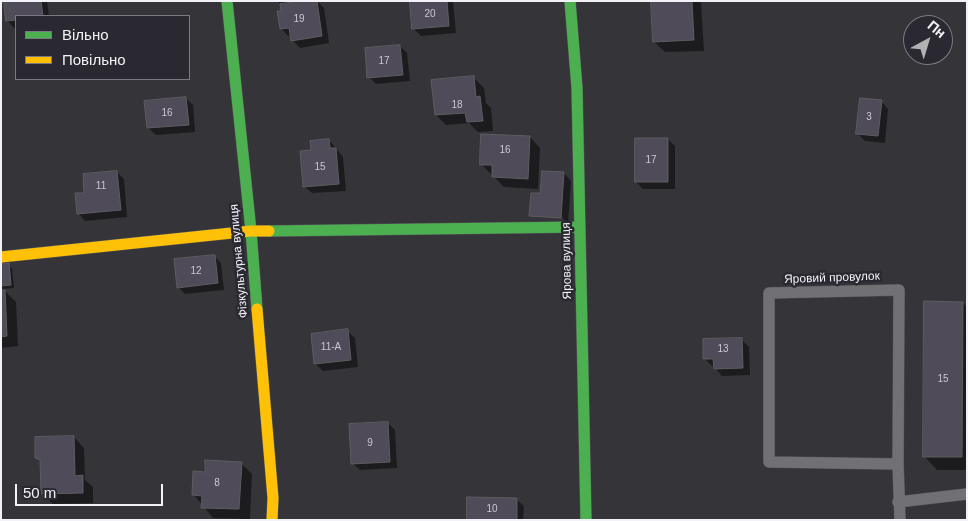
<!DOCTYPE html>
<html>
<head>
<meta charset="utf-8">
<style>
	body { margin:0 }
	#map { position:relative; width:968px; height:521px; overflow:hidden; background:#353539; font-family:Arial,sans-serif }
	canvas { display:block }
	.frame { position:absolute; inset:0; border:2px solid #f2f2f8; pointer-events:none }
	.legend { position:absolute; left:15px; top:15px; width:175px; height:65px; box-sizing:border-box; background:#2a2931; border:1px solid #7a7981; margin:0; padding:6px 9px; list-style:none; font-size:15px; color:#f2f2f8 }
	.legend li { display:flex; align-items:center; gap:10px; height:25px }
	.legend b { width:25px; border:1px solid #7a7981 }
	.north { position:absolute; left:903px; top:15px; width:50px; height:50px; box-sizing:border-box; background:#2a2931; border:1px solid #7a7981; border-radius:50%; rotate:39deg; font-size:14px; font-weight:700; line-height:20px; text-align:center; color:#f2f2f8 }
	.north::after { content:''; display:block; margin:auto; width:18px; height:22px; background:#b0b0b5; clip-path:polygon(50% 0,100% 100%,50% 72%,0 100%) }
	.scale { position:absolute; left:15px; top:484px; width:148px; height:22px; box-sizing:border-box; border:2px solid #f2f2f8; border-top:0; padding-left:6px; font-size:15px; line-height:18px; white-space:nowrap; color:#f2f2f8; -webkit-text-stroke:4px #2a2931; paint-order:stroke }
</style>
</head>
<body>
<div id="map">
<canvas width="968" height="521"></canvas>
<div class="frame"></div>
<ul class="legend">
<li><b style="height:6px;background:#4caf50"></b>Вільно</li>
<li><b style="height:6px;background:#ffc107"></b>Повільно</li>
</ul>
<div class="north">Пн</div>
<div class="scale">50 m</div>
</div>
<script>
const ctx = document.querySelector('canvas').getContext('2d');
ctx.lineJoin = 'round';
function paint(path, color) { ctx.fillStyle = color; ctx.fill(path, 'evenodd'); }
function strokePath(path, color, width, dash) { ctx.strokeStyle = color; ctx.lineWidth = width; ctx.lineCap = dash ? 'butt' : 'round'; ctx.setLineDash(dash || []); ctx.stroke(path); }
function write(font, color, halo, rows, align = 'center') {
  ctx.font = font + ' Arial,sans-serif'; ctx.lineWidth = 5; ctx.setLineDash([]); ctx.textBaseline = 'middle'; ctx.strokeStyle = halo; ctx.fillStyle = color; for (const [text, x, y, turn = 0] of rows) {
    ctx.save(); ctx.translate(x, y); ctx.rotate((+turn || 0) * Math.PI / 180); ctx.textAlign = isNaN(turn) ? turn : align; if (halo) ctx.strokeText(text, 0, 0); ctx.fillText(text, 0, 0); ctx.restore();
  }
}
paint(new Path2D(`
	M5 1H47L49 16H16V28H14L7 20Z
	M277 1H317L324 8 329 43 300 48 292 40V35L288 36 281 28 283 12 282 6Z
	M412 1H453L456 33 421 36 414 29Z
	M652 1H701L704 51 665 52 654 42Z
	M400 46 407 53 410 81 376 84 369 77Z
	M473 77 484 88 486 103 491 108 493 131 478 132 469 123 446 125 436 115Z
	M186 98 193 105 195 132 156 135 148 128Z
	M881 101 888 109 885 143 865 141 858 134Z
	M530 137 540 148 538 189 504 187 481 164Z
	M668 139 675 146V189H643L636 182Z
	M329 140 343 157 346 191 312 193 304 186 312 151Z
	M117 172 124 179 127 217 85 221 78 213 86 194Z
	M564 173 571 181 568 224 542 195Z
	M214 256 221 263 224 290 185 294 178 287Z
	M1 265 12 268 14 288 1 289Z
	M5 291 16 302 18 346 1 348V292Z
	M963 303 967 307V470H937L924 456Z
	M347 331 355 338 358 367 323 371 316 364Z
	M742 340 749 347 750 375 722 376 715 368V366H712L704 358Z
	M388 423 395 430 397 468 360 470 352 463Z
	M74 437 84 448 85 480 93 487V503L53 504 42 494V463L36 458Z
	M241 463 252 474 250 519 213 518 194 495 206 473Z
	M516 499 524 506 523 520H468Z`), '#0007');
const building = new Path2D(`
	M4 1H41L43 16H16V20L6 21Z
	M302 1H317L322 36 291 41 289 28 280 29 277 11H281L280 4Z
	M410 1H447L449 26 412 29Z
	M651 1H692L694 40 653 42Z
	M400 45 403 75 367 78 365 48Z
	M474 76 476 97 480 96 483 121 467 122 465 113 435 115 431 80Z
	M186 97 189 125 147 128 144 101Z
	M860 98 882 100 878 136 856 134Z
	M481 134 530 136 528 179 492 177V165H480Z
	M635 138H668V182H635Z
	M329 139 330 148H336L339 184 303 187 300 151 311 150 310 141Z
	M117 171 121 210 77 214 75 193H84L83 174Z
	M542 171 564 172 561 218 529 216 531 193H540Z
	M215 255 218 283 177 288 174 259Z
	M1 263H9L11 285 1 286Z
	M1 290H5L7 336 1 337Z
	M924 301 963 302 962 457H923Z
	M348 329 351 360 314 364 311 334Z
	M742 338 743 368 714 369 713 359H703V339Z
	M388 422 390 462 351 464 349 424Z
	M74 436 75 476 83 475V493L41 494 40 460 35 458V437Z
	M205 460 242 462 239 509 201 508 202 496 192 495 193 471 205 472Z
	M467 497 517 498V520H467Z`);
paint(building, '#4f4b59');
strokePath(building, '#5d5c60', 1);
const lane = new Path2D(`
	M898 464 769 462V293L899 290 898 464 900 520
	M898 502 967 494`);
const fast = new Path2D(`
	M227 1 251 231 257 309
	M570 1 577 88 586 520
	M269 231 580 227`);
const slow = new Path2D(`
	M1 257 251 231H269
	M257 309 273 498 272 520`);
strokePath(lane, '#545458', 12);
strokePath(fast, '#545458', 12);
strokePath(slow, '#545458', 12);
strokePath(lane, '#717175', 11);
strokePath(fast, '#4caf50', 11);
strokePath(slow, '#ffc107', 11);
write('10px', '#c9c8d0', null, [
	["20",430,14],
	["19",299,19],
	["17",384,61],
	["18",457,105],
	["16",167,113],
	["3",869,117],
	["16",505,150],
	["17",651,160],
	["15",320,167],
	["11",101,186],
	["12",196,271],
	["11-A",331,347],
	["13",723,349],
	["15",943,379],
	["9",370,443],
	["8",217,483],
	["10",492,509]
]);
write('12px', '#f2f2f8', '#2a2931', [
	["Фізкультурна вулиця",239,261,-95],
	["Ярова вулиця",567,261,-91],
	["Яровий провулок",832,278,-2]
]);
</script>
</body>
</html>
